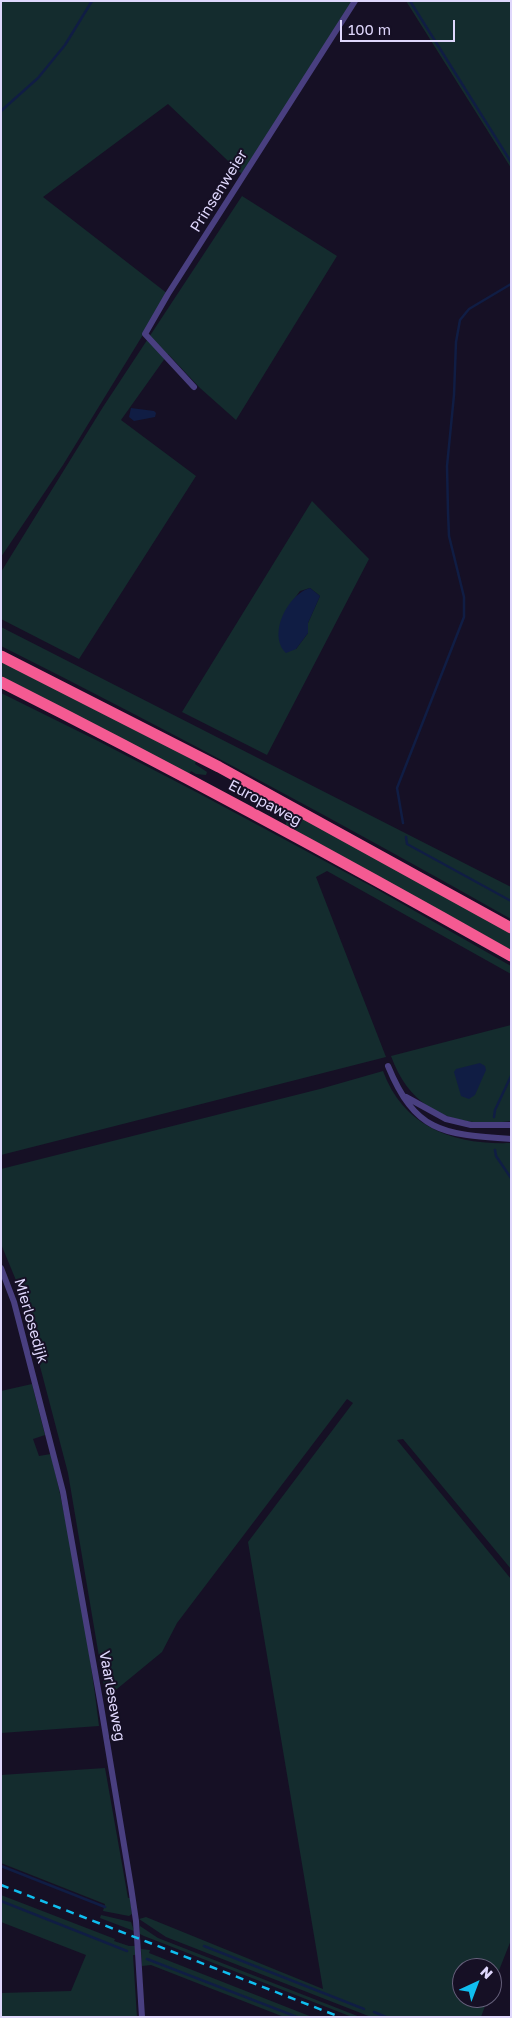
<!DOCTYPE html>
<html>
<head>
<meta charset="utf-8">
<style>
	body { margin:0 }
	#map { position:relative; width:512px; height:2018px; overflow:hidden; background:#161025; font-family:"Golos Text",sans-serif }
	canvas { display:block }
	.frame { position:absolute; inset:0; border:2px solid #dfd7fc; pointer-events:none }
	.north { position:absolute; left:452px; top:1958px; width:50px; height:50px; box-sizing:border-box; background:#161025; border:1px solid #66607b; border-radius:50%; rotate:43deg; font-size:14px; font-weight:700; line-height:20px; text-align:center; color:#dfd7fc }
	.north::after { content:''; display:block; margin:auto; width:18px; height:22px; background:#10beef; clip-path:polygon(50% 0,100% 100%,50% 72%,0 100%) }
	.scale { position:absolute; left:340px; top:20px; width:115px; height:22px; box-sizing:border-box; border:2px solid #dfd7fc; border-top:0; padding-left:6px; font-size:15px; line-height:18px; white-space:nowrap; color:#dfd7fc; -webkit-text-stroke:4px #161025; paint-order:stroke }
</style>
</head>
<body>
<div id="map">
<canvas width="512" height="2018"></canvas>
<div class="frame"></div>
<div class="north">N</div>
<div class="scale">100 m</div>
</div>
<script>
const ctx = document.querySelector('canvas').getContext('2d');
ctx.lineJoin = 'round';
function paint(path, color) { ctx.fillStyle = color; ctx.fill(path, 'evenodd'); }
function strokePath(path, color, width, dash) { ctx.strokeStyle = color; ctx.lineWidth = width; ctx.lineCap = dash ? 'butt' : 'round'; ctx.setLineDash(dash || []); ctx.stroke(path); }
function write(font, color, halo, rows, align = 'center') {
  ctx.font = font + ' "Golos Text",sans-serif'; ctx.lineWidth = 4; ctx.setLineDash([]); ctx.textBaseline = 'middle'; ctx.strokeStyle = halo; ctx.fillStyle = color; for (const [text, x, y, turn = 0] of rows) {
    ctx.save(); ctx.translate(x, y); ctx.rotate((+turn || 0) * Math.PI / 180); ctx.textAlign = isNaN(turn) ? turn : align; if (halo) ctx.strokeText(text, 0, 0); ctx.fillText(text, 0, 0); ctx.restore();
  }
}
paint(new Path2D(`
	M1 1H355L244 176 168 104 43 197 168 294 63 465 1 557Z
	M406 1H511V168Z
	M242 196 337 256 236 420 200 388 168 354 121 420 196 476 79 659 1 619V572L103 407Z
	M312 501 369 559 267 755 182 712ZM310 588 320 596 308 623V633L296 649 286 610 300 591Z
	M1 627 511 887V919C343 824 174 733 1 646Z
	M1 660 196 761 195 764 207 772 206 775 196 774 191 771 189 774 1 677Z
	M1 693 98 741 200 794 371 886 511 966V974L327 871 316 877 386 1057 1 1155Z
	M272 810H280L289 813 291 811 511 932V950L286 825V822L278 817Z
	M511 1025V1121C455 1129 410 1110 391 1056Z
	M383 1071C404 1128 454 1145 511 1143V1569L403 1439 397 1440 511 1579V1940L492 1988V1968H462V1998H488L481 2017H371L166 1937 139 1919 146 1917 323 1989 248 1542 353 1403 347 1399 177 1623 162 1652 106 1698 68 1473 20 1290 1 1244V1169L320 1089Z
	M32 1384 45 1435 33 1439 39 1456 51 1454C72 1544 88 1635 99 1726L1 1733V1391Z
	M105 1768 128 1898H130L132 1914 129 1916 103 1911 105 1904 1 1863V1775Z
	M1 1895 115 1939 114 1941 129 1946H135V1955H133L137 2017H1V1993L71 1991 86 1955 1 1922Z
	M101 1915 131 1922 134 1931 100 1918Z
	M140 1926 158 1938 360 2017H352L144 1936 140 1934Z
	M141 1949 150 1950 149 1953 312 2017H284L151 1965 142 1966Z`), '#142c2e');
paint(new Path2D(`
	M131 408 154 411 156 413 155 417 134 421 129 417Z
	M310 588 320 596 308 623V633L296 649 286 653C267 635 288 594 310 588Z
	M480 1063 485 1066 486 1070 475 1095 469 1099 461 1096 454 1072 456 1069Z`), '#101d44');
strokePath(new Path2D(`
	M410 1 511 162
	M1 111 38 78 65 45 92 1
	M403 823 397 788 464 617V597L449 536 448 512 447 466 454 395 456 342 460 320 469 309 511 284
	M406 837 407 844 511 901
	M494 1117 495 1110 511 1076
	M495 1150 496 1156 511 1178
	M1 1866 105 1907
	M1 1901 127 1951
	M204 1946 364 2009
	M147 1959 297 2017
	M374 2012 386 2017`), '#101d44', 2.5);
strokePath(new Path2D(`
	M194 387 145 334 168 294 355 1
	M388 1066C416 1134 444 1134 511 1139
	M406 1097 446 1119 471 1125H511
	M1 1268 14 1302 63 1492 101 1706 131 1887 136 1921 142 2017`), '#493f80', 6);
strokePath(new Path2D(`
	M1 656 219 767 511 928
	M1 682C173 769 343 861 511 956`), '#f45a92', 11);
strokePath(new Path2D(`
	M1 1885 340 2017`), '#10beef', 2.5, [8, 6]);
write('15px', '#dfd7fc', '#161025', [
	["Prinsenweier",219,191,-58],
	["Europaweg",265,803,28],
	["Mierlosedijk",31,1321,74],
	["Vaarleseweg",112,1696,80]
]);
</script>
</body>
</html>
